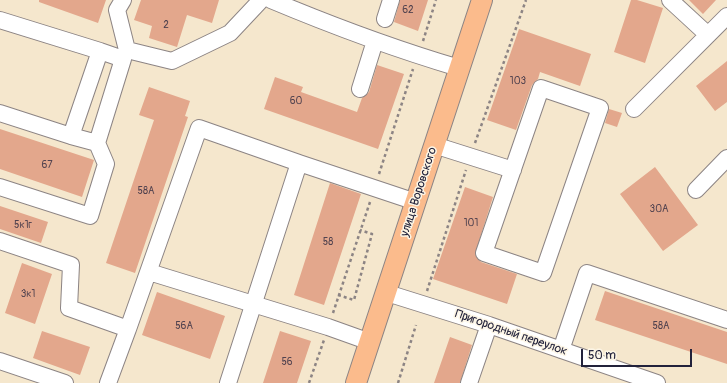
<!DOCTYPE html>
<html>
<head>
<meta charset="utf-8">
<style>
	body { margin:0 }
	#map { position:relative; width:727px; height:383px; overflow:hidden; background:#f5e7cd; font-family:Pangolin,sans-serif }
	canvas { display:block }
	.scale { position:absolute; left:581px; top:349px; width:111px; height:18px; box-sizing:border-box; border:2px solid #22223b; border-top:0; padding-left:5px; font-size:12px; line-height:14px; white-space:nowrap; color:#22223b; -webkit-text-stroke:3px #fcf5e5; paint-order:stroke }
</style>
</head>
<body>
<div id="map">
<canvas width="727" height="383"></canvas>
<div class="scale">50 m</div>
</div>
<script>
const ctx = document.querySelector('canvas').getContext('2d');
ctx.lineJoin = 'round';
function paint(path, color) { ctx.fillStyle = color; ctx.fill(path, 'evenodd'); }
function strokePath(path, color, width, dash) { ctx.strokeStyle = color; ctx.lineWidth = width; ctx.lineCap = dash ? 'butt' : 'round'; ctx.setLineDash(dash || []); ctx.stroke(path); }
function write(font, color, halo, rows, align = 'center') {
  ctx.font = font + ' Pangolin,sans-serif'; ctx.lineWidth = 3; ctx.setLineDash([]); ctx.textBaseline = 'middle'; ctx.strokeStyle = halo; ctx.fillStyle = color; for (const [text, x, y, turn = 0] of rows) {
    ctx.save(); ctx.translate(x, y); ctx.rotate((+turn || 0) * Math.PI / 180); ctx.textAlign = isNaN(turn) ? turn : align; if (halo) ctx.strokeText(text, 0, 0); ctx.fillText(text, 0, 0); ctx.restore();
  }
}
paint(new Path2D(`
	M39 0H106L98 23 39 2Z
	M141 0H219L212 23 187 15 177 47 149 38 152 26 134 20Z
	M400 0H428L418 31 394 22Z
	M631 0H637L663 8 645 63 614 52Z
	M689 0H716L703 14Z
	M519 29 591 54 580 86 540 72 538 79 532 85 516 130 487 120Z
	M727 61V102L715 111 696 86Z
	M377 65 404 74 378 149 264 109 275 77 303 87 301 92 357 112 362 98 369 92Z
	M149 87 190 101 185 116 188 117 135 273 106 263 154 120 139 115Z
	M609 109 622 113 617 127 605 123Z
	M0 129 94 160 82 197 0 169Z
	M655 167 698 225 663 251 620 194Z
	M330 183 361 194 324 305 294 295Z
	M465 187 493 197 475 254 481 262 517 274 507 304 433 279Z
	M0 206 48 222 41 243 0 229Z
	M22 263 52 274 35 324 5 313Z
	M605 291 727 332V364L595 320Z
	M157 292 225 316 210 359 142 335Z
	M42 331 90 347 80 375 33 358Z
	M280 331 311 341 297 383H263Z
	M450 337 472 345 460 383H434Z`), '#e3a78c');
const minor = new Path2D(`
	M123 0 117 10 127 50 172 61 230 33 261 0
	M271 0C333 26 395 49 459 68
	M670 0 708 35
	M385 19 391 0
	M0 20 100 51 71 136 97 143 123 59 100 51
	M541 88 600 108 543 273 484 253Z
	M360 89 375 41
	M634 109 727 16
	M0 113 71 136
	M434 145 513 170
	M0 187 90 216 106 164 97 143
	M696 190 727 158
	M0 241 71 265 69 308 128 329 108 383
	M149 272 328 327 370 342
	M387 293 489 325 657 383
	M128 329 199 128 299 163
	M561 350 587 273 727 320
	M0 361 65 383
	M228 383 299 163 416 202
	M469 383 489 325`);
const major = new Path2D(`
	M356 383 482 0`);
strokePath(minor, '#8c8484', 18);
strokePath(major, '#8c8484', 22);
strokePath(new Path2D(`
	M423 41 436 0
	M475 143 526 0
	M379 174 413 69
	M427 291 466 170
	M338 295 354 300 372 234 360 230
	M333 313 370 202
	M309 383 324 340
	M398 383 416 325`), '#8c8484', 2.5, [3, 3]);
strokePath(minor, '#fff', 16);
strokePath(major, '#fbbb8c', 20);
write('10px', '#52434f', null, [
	["62",408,10],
	["2",166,25],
	["103",518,81],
	["60",296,101],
	["67",47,165],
	["58А",146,191],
	["30А",659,209],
	["101",471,223],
	["5к1г",23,225],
	["58",328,242],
	["3к1",28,294],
	["56А",184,326],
	["58А",661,326],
	["56",287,362]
]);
write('12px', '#22223b', '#fcf5e5', [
	["улица Воровского",419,192,-72],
	["Пригородный переулок",511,333,19]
]);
</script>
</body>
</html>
